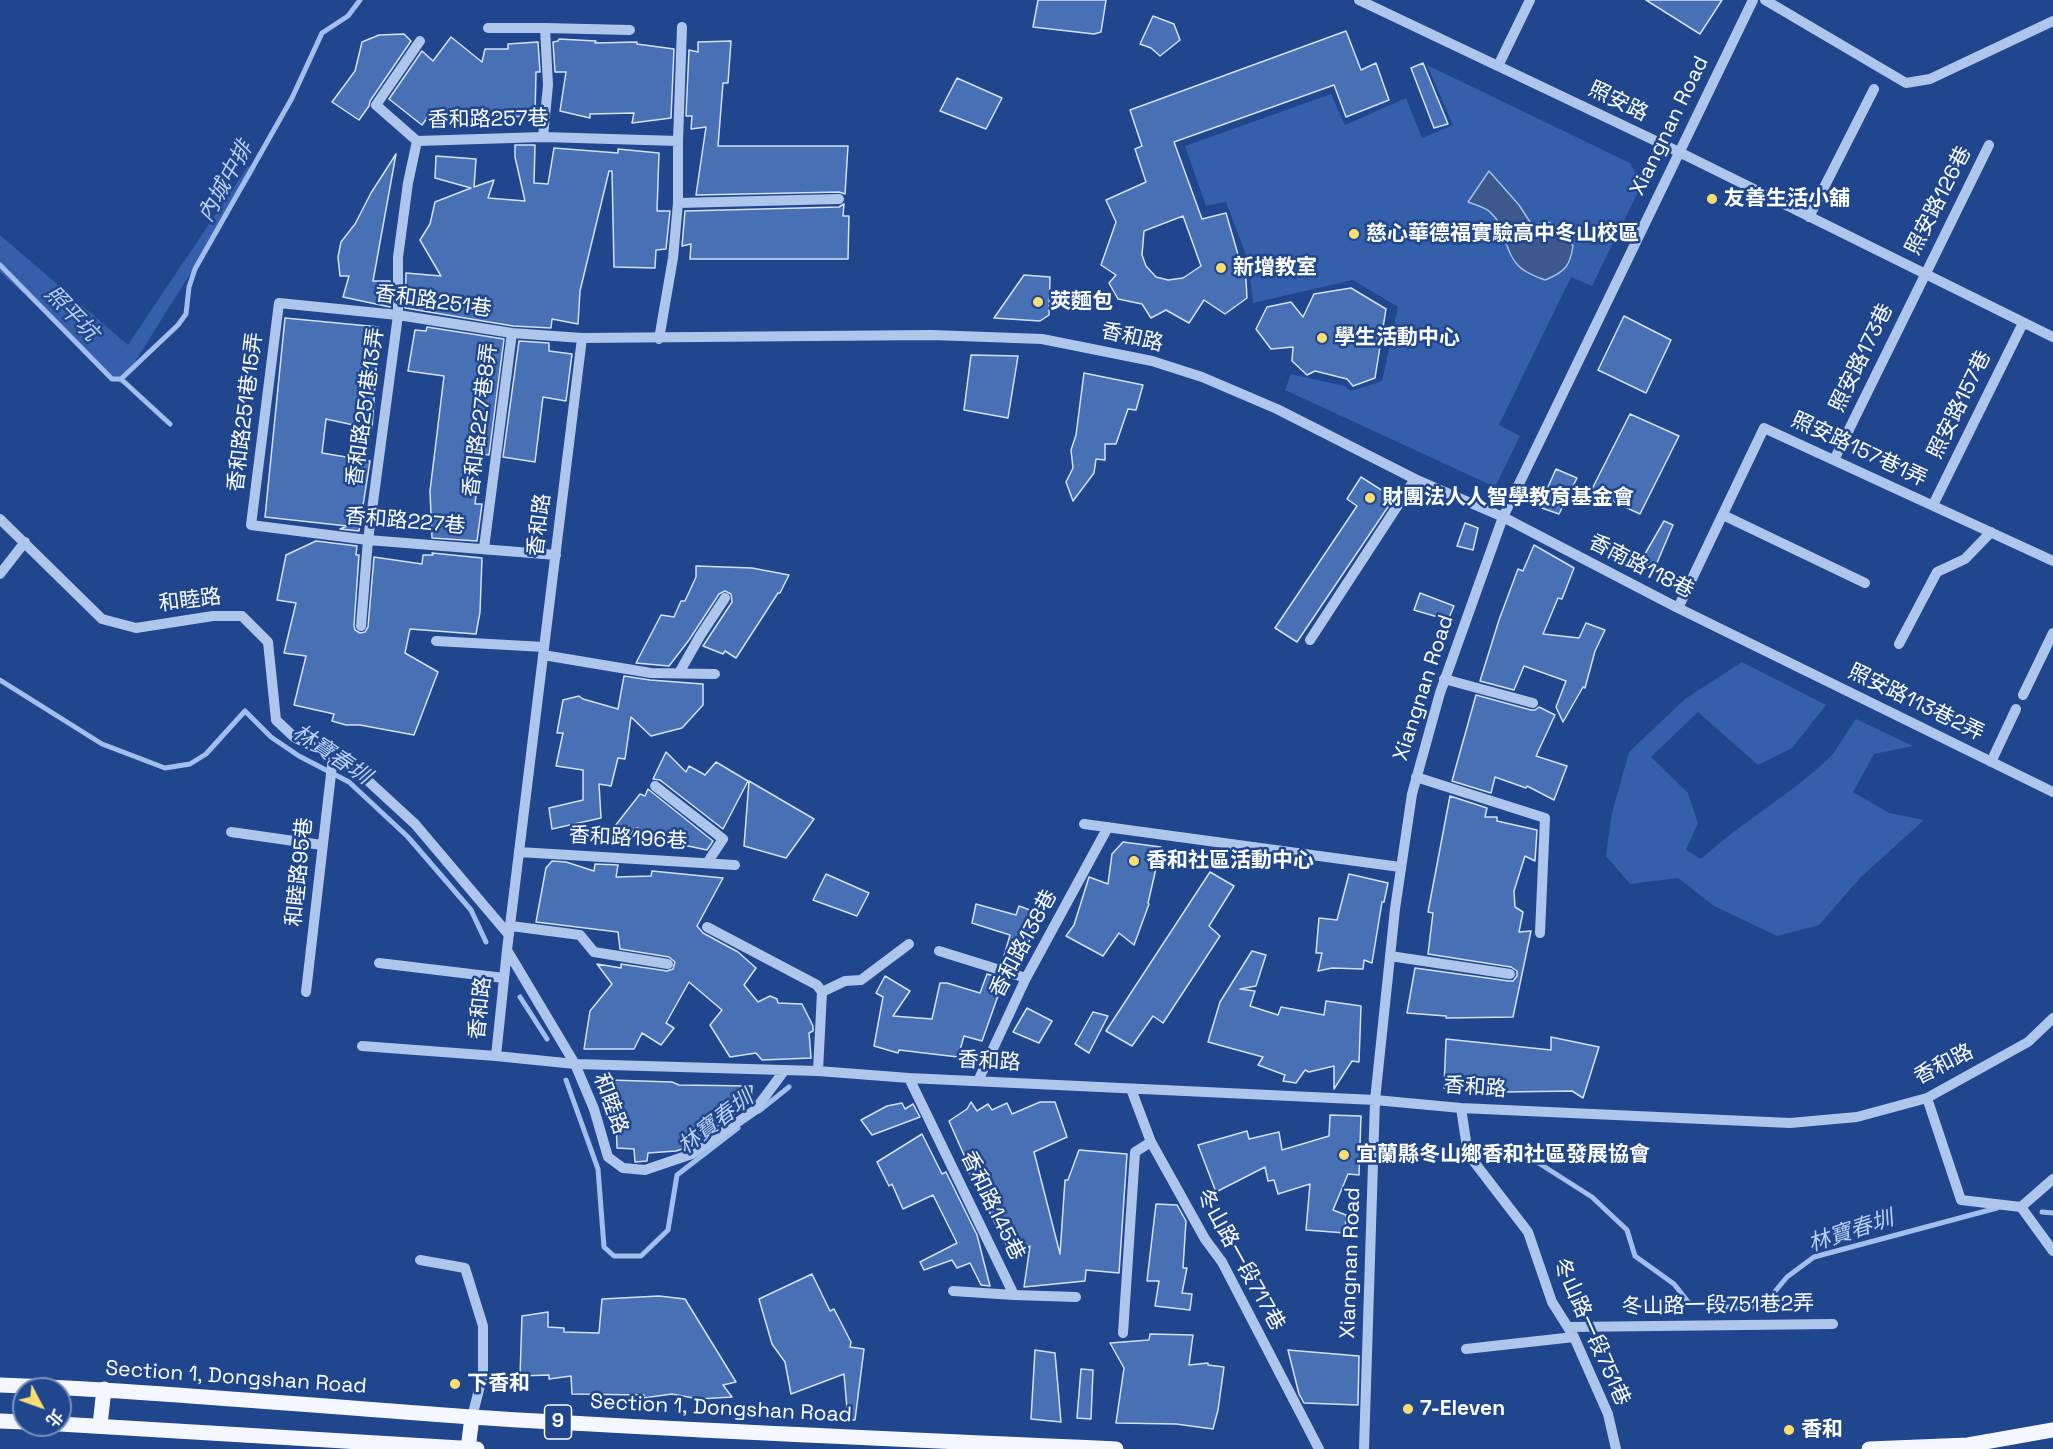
<!DOCTYPE html>
<html>
<head>
<meta charset="utf-8">
<style>
	body { margin:0 }
	#map { position:relative; width:2053px; height:1449px; overflow:hidden; background:#20468d; font-family:"Space Grotesk","Noto Sans TC",sans-serif }
	canvas { display:block }
	.north { position:absolute; left:12px; top:1377px; width:60px; height:60px; box-sizing:border-box; background:#20468d; border:2px solid #7990bb; border-radius:50%; rotate:131deg; font-size:16px; font-weight:700; line-height:24px; text-align:center; color:#fff }
	.north::after { content:''; display:block; margin:auto; width:21px; height:27px; background:#fadd6f; clip-path:polygon(50% 0,100% 100%,50% 72%,0 100%) }
</style>
</head>
<body>
<div id="map">
<canvas width="2053" height="1449"></canvas>
<div class="north">北</div>
</div>
<script>
const ctx = document.querySelector('canvas').getContext('2d');
ctx.lineJoin = 'round';
function paint(path, color) { ctx.fillStyle = color; ctx.fill(path, 'evenodd'); }
function strokePath(path, color, width, dash) { ctx.strokeStyle = color; ctx.lineWidth = width; ctx.lineCap = dash ? 'butt' : 'round'; ctx.setLineDash(dash || []); ctx.stroke(path); }
function write(font, color, halo, rows, align = 'center') {
  ctx.font = font + ' "Space Grotesk","Noto Sans TC",sans-serif'; ctx.lineWidth = 5; ctx.setLineDash([]); ctx.textBaseline = 'middle'; ctx.strokeStyle = halo; ctx.fillStyle = color; for (const [text, x, y, turn = 0] of rows) {
    ctx.save(); ctx.translate(x, y); ctx.rotate((+turn || 0) * Math.PI / 180); ctx.textAlign = isNaN(turn) ? turn : align; if (halo) ctx.strokeText(text, 0, 0); ctx.fillText(text, 0, 0); ctx.restore();
  }
}
paint(new Path2D(`
	M1427 65 1630 163 1642 184 1592 286 1571 277 1499 425 1520 436 1495 487 1285 390 1291 374 1344 386 1351 391 1382 381 1398 307 1353 280 1253 303 1248 260 1226 202 1206 206 1185 146 1331 94 1345 125 1406 98 1422 138 1453 125Z
	M248 166 256 169 121 384 0 272V235L128 345Z
	M1742 662 1826 705 1792 748 1758 765 1698 712 1651 757 1688 793 1698 823 1686 850 1701 859C1740 823 1787 797 1826 761 1838 750 1846 732 1856 719L1913 746 1874 754 1853 792 1889 813 1924 820 1860 878 1819 925 1777 936 1714 906 1678 878 1630 884 1606 856 1612 813 1629 752 1685 699Z`), '#335fab');
const water = new Path2D(`
	M1489 171 1519 205 1532 225 1548 222 1564 231 1573 246C1570 266 1565 272 1545 280 1535 276 1523 272 1516 263 1503 248 1507 227 1490 212 1485 207 1475 205 1468 202Z`);
paint(water, '#3d588c');
strokePath(water, '#a2beed', 1.5);
strokePath(new Path2D(`
	M0 265 112 379H121
	M121 379 178 325 186 314 189 287 195 269 292 98 322 33 348 16 360 0
	M121 379 170 424
	M0 680 102 744 165 768 190 764 206 754 245 711 271 737 299 756 349 782 408 837 471 910 486 942
	M520 997 547 1039
	M566 1080 598 1169 604 1247 614 1256H641L668 1230 677 1175 738 1128
	M759 1111 789 1087
	M1537 1162 1592 1197 1627 1230 1635 1256 1674 1284 1689 1303 1747 1309 1767 1301 1787 1277 1814 1257 1997 1208
	M2042 1212 2053 1213`), '#a2beed', 5);
const building = new Path2D(`
	M1038 0H1106L1101 32 1094 34 1033 27Z
	M1646 0H1722L1700 34Z
	M1153 16 1174 24 1180 40 1160 56 1151 48 1140 44Z
	M1346 31 1361 70 1376 63 1389 100 1346 117 1334 85 1174 142 1202 219 1226 213 1239 258 1245 263 1247 298 1225 314 1204 300 1189 323 1166 310 1151 318 1142 304 1118 299 1109 283 1116 275 1101 265 1116 222 1106 200 1146 182 1135 149 1142 146 1130 110ZM1183 216 1201 266 1183 278 1168 280 1156 277 1146 266 1142 255 1144 231Z
	M404 34 411 41 370 101 369 106 359 120 332 102 355 71 362 42 379 35Z
	M451 37 482 62 485 49H508V44L538 42 540 72H536L535 117 430 114 422 125 389 99 422 51 433 61Z
	M559 39 596 41 595 43 637 42V44L674 49 671 118 632 123 634 113 590 114V118L560 111 566 72H555L553 42 558 41Z
	M731 41 728 83H723L718 146H848L845 194 839 192 696 195 706 127 691 129 692 116H686L689 50 698 52V42Z
	M1423 63 1448 124 1434 128 1411 68Z
	M957 78 1002 98 986 129 940 111Z
	M515 145H535L534 183 548 184 554 148 618 153V149L659 153 657 211H670L666 249 656 250 655 268 614 267 612 171H609L580 291 578 324 552 319 551 328 513 326 405 308 406 273 441 276 420 240 430 224 435 202 471 188 435 178 436 156 476 159 474 187 494 180 488 198 525 201 515 157Z
	M396 154 373 281H390V307L343 297 349 276H340L338 257 341 242 355 224 371 193Z
	M844 204 843 216H849L848 259H690L691 244 682 246 685 211 839 207Z
	M1024 275 1050 277 1049 315 1040 321 994 318Z
	M1351 288 1386 309 1375 378 1353 386 1347 379 1315 371 1307 375 1292 361 1293 347 1271 349 1256 329 1267 307 1291 302 1303 317 1314 294Z
	M1624 316 1671 340 1646 393 1598 370Z
	M285 318 379 327 372 429 326 419 322 453 370 461 359 531 340 529 347 526 265 517Z
	M427 327 504 339 489 455 481 454 475 504H482L477 541 432 538 430 491 444 376 408 371 415 330 426 331Z
	M519 341 549 343V351L572 354 566 401 543 397 535 462 503 457Z
	M971 355 1018 356 1008 418 964 410Z
	M1084 373 1143 385 1136 410 1128 409 1116 444H1105V460L1096 459 1094 473 1073 501 1066 482 1073 468 1071 450 1076 435Z
	M1630 414 1679 436 1640 514 1591 491Z
	M1556 469 1577 478 1559 514 1539 507Z
	M1361 477 1394 498 1297 642 1275 628 1357 506 1347 499Z
	M1664 521 1673 525 1654 570 1642 559Z
	M1465 523 1478 528 1473 550 1457 546Z
	M316 541 357 546 356 555H359L354 625 355 630 360 633 365 632 368 627 374 557 422 564 423 555H433L432 553 482 558 480 612 476 634 410 629 405 653 438 672 414 735 360 725H346L332 721 334 714 294 705 306 656 284 653 296 603 277 600 286 555Z
	M1534 545 1574 568 1562 599 1558 598 1543 634 1579 638 1586 623 1605 630 1595 651 1585 688 1583 687 1563 722 1556 707 1566 681 1524 666 1514 690 1480 681 1499 620 1518 569 1523 571Z
	M696 566 752 568 789 575 780 593H778L736 658 725 651 723 654 703 646 732 602 731 594 725 591 719 594 689 640 669 666 636 663 661 615 674 617 681 601H685L696 577Z
	M1420 593 1454 606 1448 620 1414 610Z
	M624 676 650 680 703 684V705L682 728 651 736 631 717 625 759 618 758 611 786 599 784 601 818 552 829 549 808 583 800V770L556 766 563 733H557L563 700 579 696 583 699 618 709Z
	M1476 695 1531 710H1535L1539 707 1555 715 1536 756 1567 766 1554 800 1527 786 1526 788 1495 777 1491 793 1452 781Z
	M666 752 686 772 689 766 705 775 716 762 748 781 723 829 660 780 653 779Z
	M749 781 814 819 786 858 744 846Z
	M648 789 713 841 707 850 669 842 637 828 625 839 615 826 640 794 645 796Z
	M1450 796 1487 808 1485 817H1497V821L1537 830 1535 861 1525 856 1514 891 1515 907 1523 912 1519 932 1531 931 1513 1017 1446 1018V1016L1407 1013 1415 968 1509 981H1513L1517 976V971L1511 967 1428 954 1433 913 1428 912Z
	M1123 842 1161 847 1148 903 1149 904 1134 945 1119 933 1103 956 1066 936 1074 925 1089 877 1108 884 1112 854Z
	M552 861 566 862 594 871 595 864 618 865 616 877 651 876 652 871 723 878 697 926 703 933 738 952 756 968 744 985 758 1002 770 996 777 999 778 1003 802 1004 813 1026V1031L809 1033 811 1058 762 1060 756 1053 730 1057 710 1025 722 1010 689 982 666 1023 674 1028 661 1045 642 1033 634 1049H584L590 1011 612 984 597 964 621 968V964L667 971 673 969 675 962 669 957 620 949 618 932 536 922 546 868Z
	M1210 872 1234 886 1209 926 1220 936 1163 1023 1153 1016 1132 1046 1106 1031Z
	M826 874 869 893 857 916 813 900Z
	M1349 874 1388 883 1384 902H1382L1372 963 1364 960 1363 969 1332 968 1318 971 1322 953H1316L1319 918 1337 920Z
	M976 904 1016 915 1019 906 1038 913 1023 961 1004 956 1010 935 972 923Z
	M1252 951 1266 955 1256 986 1240 989 1255 991 1250 1006 1278 1015 1281 1007 1324 1015 1326 1001 1361 1006 1359 1062 1352 1061 1334 1089V1066L1309 1072 1305 1070 1296 1083 1283 1081 1285 1075 1258 1065 1263 1057 1208 1042 1220 1002Z
	M987 974 1004 979 982 1041 964 1036 958 1057 899 1050 898 1053 874 1046 883 997 876 993 885 976 910 991 893 1016 932 1019 940 983H947L980 993Z
	M1027 1008 1052 1021 1039 1043 1013 1032Z
	M1093 1012 1108 1016 1089 1053 1075 1044Z
	M1551 1037 1599 1047 1583 1098 1572 1091 1504 1092 1481 1086 1444 1088 1446 1039 1551 1050Z
	M610 1080 672 1082 679 1085 752 1086 751 1102 689 1147 676 1151 648 1153 647 1161 635 1162 634 1149 617 1148 616 1118 609 1114Z
	M971 1102 977 1111 988 1104 992 1110 1007 1103 1012 1114 1040 1102H1055L1067 1137 1034 1152 1060 1254 1065 1180H1068L1079 1150 1127 1154 1119 1273 1086 1270 1085 1281 1024 1287 1030 1246 1012 1256 964 1163 967 1162 949 1121 967 1109Z
	M902 1103 905 1109 913 1104 920 1117 872 1135 861 1120 887 1106Z
	M1330 1115 1361 1116 1359 1175 1348 1174 1333 1210 1346 1215 1345 1233 1306 1230 1310 1184 1278 1194 1274 1180 1268 1181 1265 1167 1216 1192 1198 1145 1247 1131 1249 1139 1279 1132 1282 1150 1329 1136Z
	M922 1134 942 1174 946 1172 977 1235 990 1286 981 1285 970 1263 957 1268 952 1260 924 1270 920 1262 957 1243 933 1195 903 1209 892 1184 889 1186 877 1162Z
	M1156 1204 1177 1205 1186 1221 1183 1268H1187L1182 1293 1192 1294 1190 1310 1155 1306 1159 1281H1147Z
	M812 1274 830 1311 834 1309 851 1342 850 1347 864 1349 855 1420H848L844 1374 791 1394 785 1362 772 1344 759 1299Z
	M659 1296 685 1299 736 1382 723 1385 732 1397 699 1399 672 1394 643 1398 644 1395 572 1394 571 1376 549 1379V1375L520 1376 522 1316 548 1312V1327L564 1328V1332L599 1333 602 1299Z
	M1150 1334 1193 1335 1189 1365 1208 1363V1365L1224 1367 1218 1410 1213 1429 1176 1424 1116 1423 1124 1368 1110 1343 1149 1340Z
	M1035 1350 1055 1353 1061 1422 1031 1419Z
	M1288 1350 1359 1356 1358 1405 1304 1403 1299 1394Z
	M1081 1369 1093 1370 1091 1419 1077 1418Z`);
paint(building, '#4870b5');
strokePath(building, '#d3e1f9', 1.5);
strokePath(new Path2D(`
	M1359 0 1679 152 2053 337
	M1765 0 1906 83 1930 79 2053 21
	M488 28H545
	M1498 66 1530 0
	M543 137 548 85 545 28 630 30
	M417 141 376 105 420 41
	M678 141 682 27
	M678 203 839 199
	M1809 217 1874 89
	M1834 460 1989 145
	M1933 505 2023 323
	M1723 515 1865 583
	M0 519 102 619 136 628 213 616H242L268 642 276 720 294 737 353 767 415 824 509 935
	M484 548 512 333
	M556 555 368 540 251 525 279 303 398 315 512 333 582 338 932 335 1042 339 1152 361 1202 377 1277 409 1415 479 1503 517 1678 608 2053 792
	M0 574 25 542
	M1678 608 1764 428 2053 561
	M361 626 368 540 398 315V257L408 183 417 141 543 137 678 141V203L673 258 659 339
	M1310 640 1415 479
	M436 641 544 647
	M1899 644 1937 572 1965 559 1991 532
	M543 655 651 673 715 674
	M679 673 700 636 725 598
	M1444 679 1533 703
	M2023 695 2053 633
	M1991 762 2016 709
	M1416 777 1545 818 1540 933
	M655 786 723 839 707 863
	M1084 824 1400 867
	M231 832 322 845
	M519 852 735 865
	M511 926 580 935 594 952 668 964
	M707 927 817 985 822 992 818 1071
	M507 950 575 1064 594 1109 608 1157 623 1168 645 1170 692 1154 755 1110 784 1071
	M939 951 1026 978
	M1390 956 1510 974
	M379 963 504 978
	M306 992 333 757
	M822 992 845 981 861 980 909 944
	M362 1046 496 1056 575 1064 818 1071 909 1078 1375 1100 1461 1108 1790 1123 1857 1117 1927 1098 2028 1042 2053 1018
	M496 1056 507 950 582 338
	M909 1078 1014 1295 1076 1297
	M978 1081 1026 978 1108 827
	M1131 1089 1151 1142 1205 1239 1222 1262 1319 1449
	M1927 1098 1961 1200 2021 1207 2053 1251
	M1461 1108 1468 1154 1528 1232 1552 1302 1574 1337 1608 1414 1616 1449
	M2021 1207 2053 1179
	M420 1260 465 1268 483 1326V1374L472 1417
	M953 1291 1014 1295
	M1568 1327 1833 1324
	M1123 1333 1135 1152 1151 1142
	M1466 1349 1574 1337
	M1364 1449 1375 1100 1395 909 1412 794 1440 693 1503 517 1753 0`), '#aec5ec', 10);
strokePath(new Path2D(`
	M0 1385C157 1391 314 1406 471 1417 686 1431 901 1439 1116 1449
	M0 1421 24 1422
	M60 1424 477 1449
	M100 1425 104 1389
	M468 1449 472 1417
	M1869 1449 1968 1445 2053 1430`), '#f4f7ff', 15);
for (const [x, y, r, color] of [
	[1712,199,6,"#fadd6f"],
	[1354,234,6,"#fadd6f"],
	[1221,268,6,"#fadd6f"],
	[1038,302,6,"#fadd6f"],
	[1322,338,6,"#fadd6f"],
	[1370,498,6,"#fadd6f"],
	[1134,861,6,"#fadd6f"],
	[1344,1155,6,"#fadd6f"],
	[455,1384,6,"#fadd6f"],
	[1408,1409,6,"#fadd6f"],
	[1789,1430,6,"#fadd6f"]
]) { const dot = new Path2D(); dot.arc(x, y, r, 0, 2 * Math.PI); ctx.fillStyle = color; ctx.fill(dot); strokePath(dot, '#20468d', 2); }
for (const [x, y, w] of [
	[558,1422,27]
]) { const box = new Path2D(); box.roundRect(x - w / 2, y - 17, w, 34, 4.5); ctx.fillStyle = '#20468d'; ctx.fill(box); strokePath(box, '#fff', 1.5); }
write('bold 20px', '#fff', null, [
	["9",558,1422]
]);
write('21px', '#fff', '#20468d', [
	["照安路",1618,102,26],
	["香和路257巷",488,120,-1],
	["Xiangnan Road",1670,126,-64],
	["照安路126巷",1939,201,-63],
	["香和路251巷",433,302,8],
	["香和路",1132,338,13],
	["照安路173巷",1862,358,-64],
	["照安路157巷",1960,405,-64],
	["香和路251巷13弄",366,407,-82],
	["香和路251巷15弄",246,412,-83],
	["香和路227巷8弄",481,420,-83],
	["照安路157巷1弄",1859,450,25],
	["香和路227巷",405,522,5],
	["香和路",540,525,-83],
	["香南路118巷",1641,567,27],
	["和睦路",190,601,-7],
	["Xiangnan Road",1424,688,-72],
	["照安路113巷2弄",1916,703,26],
	["香和路196巷",628,839,3],
	["和睦路95巷",300,872,-84],
	["香和路138巷",1024,944,-62],
	["香和路",481,1008,-84],
	["香和路",989,1062,3],
	["香和路",1944,1065,-27],
	["香和路",1475,1088,4],
	["和睦路",610,1104,70],
	["香和路145巷",992,1206,64],
	["冬山路一段717巷",1240,1260,61],
	["Xiangnan Road",1351,1263,-88],
	["冬山路一段751巷2弄",1718,1306,-1],
	["冬山路一段751巷",1591,1332,66],
	["Section 1, Dongshan Road",236,1378,4],
	["Section 1, Dongshan Road",721,1409,3]
]);
write('bold 21px', '#fff', '#20468d', [
	["友善生活小舖",1724,199],
	["慈心華德福實驗高中冬山校區",1366,234],
	["新增教室",1233,268],
	["莢麵包",1050,302],
	["學生活動中心",1334,338],
	["財團法人人智學教育基金會",1382,498],
	["香和社區活動中心",1146,861],
	["宜蘭縣冬山鄉香和社區發展協會",1356,1155],
	["下香和",467,1384],
	["7-Eleven",1420,1409],
	["香和",1801,1430]
], 'left');
write('italic 22px', '#bacff3', '#20468d', [
	["內城中排",226,182,-61],
	["照平坑",71,314,46],
	["林寶春圳",331,755,34],
	["林寶春圳",716,1123,-38],
	["林寶春圳",1851,1232,-18]
]);
</script>
</body>
</html>
